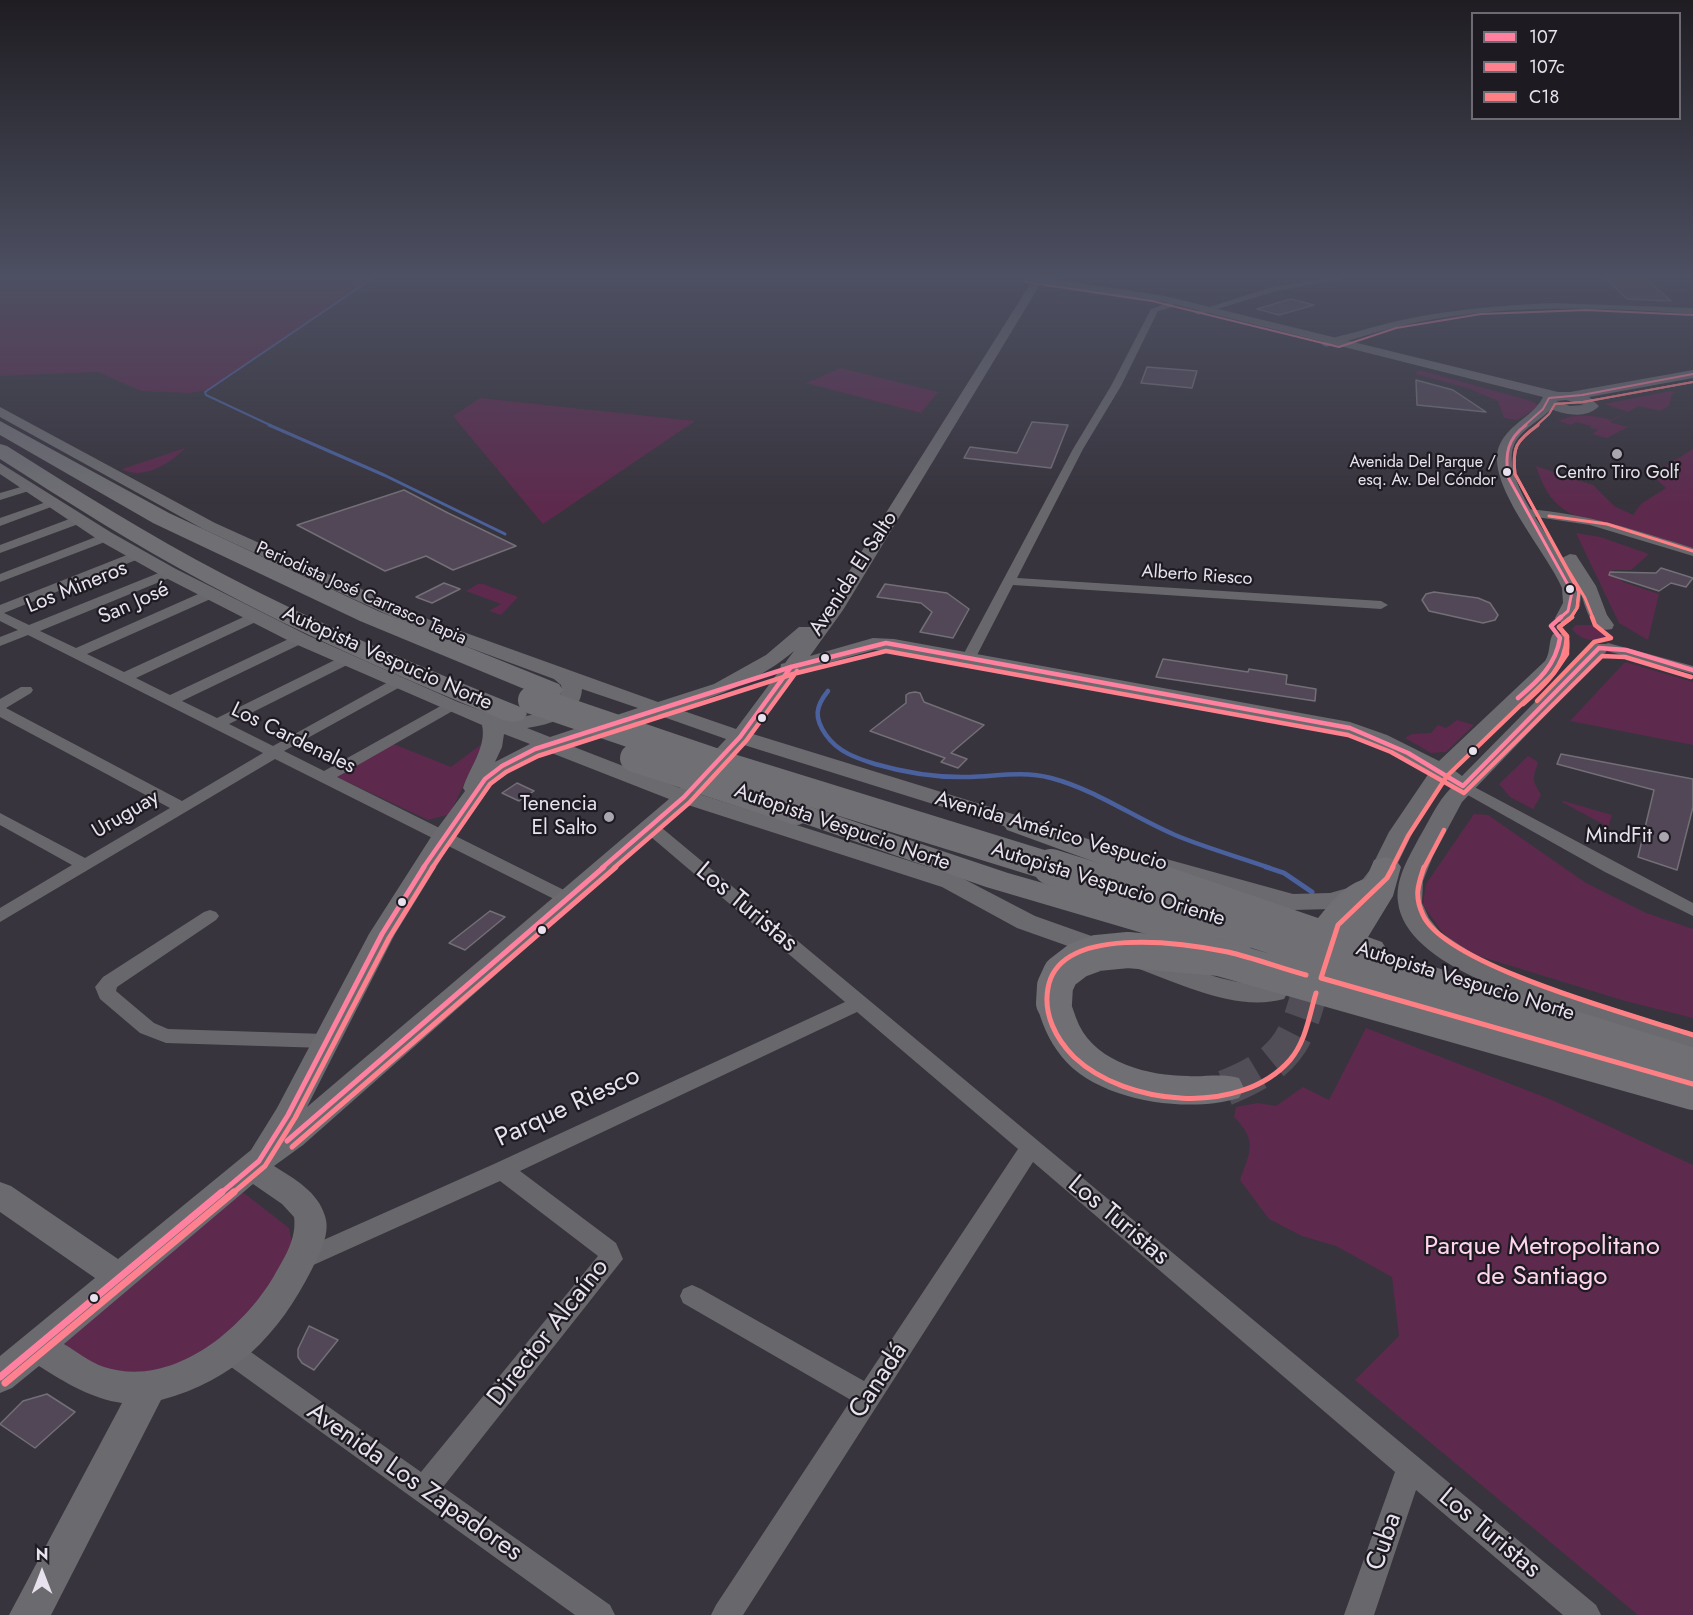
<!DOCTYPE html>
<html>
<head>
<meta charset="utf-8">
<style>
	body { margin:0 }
	#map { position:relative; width:1693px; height:1615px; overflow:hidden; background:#38343d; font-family:Jost,sans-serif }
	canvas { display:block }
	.legend { position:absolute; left:1471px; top:12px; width:210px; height:108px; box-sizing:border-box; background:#1d1a21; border:2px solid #6e6a73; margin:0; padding:8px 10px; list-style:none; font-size:18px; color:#e7e2ed }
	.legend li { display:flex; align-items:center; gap:12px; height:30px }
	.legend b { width:30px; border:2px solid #6e6a73 }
	.north { position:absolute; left:12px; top:1543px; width:60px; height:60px; -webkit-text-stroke:4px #1d1a21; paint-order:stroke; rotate:0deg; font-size:16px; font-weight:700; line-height:24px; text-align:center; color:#e7e2ed }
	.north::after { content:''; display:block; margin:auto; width:21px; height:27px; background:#e7e2ed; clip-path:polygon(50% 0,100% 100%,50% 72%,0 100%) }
</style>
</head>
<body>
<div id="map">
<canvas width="1693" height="1615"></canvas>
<ul class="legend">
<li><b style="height:8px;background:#ff809f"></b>107</li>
<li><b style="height:8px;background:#ff808e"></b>107c</li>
<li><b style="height:8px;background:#ff8084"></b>C18</li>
</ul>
<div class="north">N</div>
</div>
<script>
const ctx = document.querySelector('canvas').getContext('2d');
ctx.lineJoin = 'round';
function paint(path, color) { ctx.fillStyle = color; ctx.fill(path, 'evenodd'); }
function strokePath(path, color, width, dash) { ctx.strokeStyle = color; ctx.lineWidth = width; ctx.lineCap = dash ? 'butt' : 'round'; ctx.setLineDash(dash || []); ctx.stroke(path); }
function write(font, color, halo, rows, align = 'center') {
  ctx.font = font + ' Jost,sans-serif'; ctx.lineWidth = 4.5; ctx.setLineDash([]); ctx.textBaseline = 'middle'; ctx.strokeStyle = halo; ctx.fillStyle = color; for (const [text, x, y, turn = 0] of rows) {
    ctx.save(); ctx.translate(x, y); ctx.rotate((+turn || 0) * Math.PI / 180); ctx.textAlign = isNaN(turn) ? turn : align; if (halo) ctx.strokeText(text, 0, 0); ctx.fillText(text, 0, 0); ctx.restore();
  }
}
paint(new Path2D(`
	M0 278H376L211 389 190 393 141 391 98 372 0 376Z
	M841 368 938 392 921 413 806 383Z
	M1419 370 1531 401 1540 406 1517 420 1504 418 1498 401 1467 388 1415 374Z
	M1670 391 1676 393 1672 394 1669 406 1660 411 1639 406 1610 422 1628 427 1607 438 1592 434 1598 430 1590 428 1591 426 1576 422 1571 425 1558 421C1575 413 1593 415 1611 420L1628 412 1604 404Z
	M480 398 695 421 543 524 453 416Z
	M185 448C171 463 143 481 122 469Z
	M1693 449V550L1576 516C1553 506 1544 490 1536 466L1593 485 1614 506 1633 515 1641 504 1666 488 1655 478 1661 469Z
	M1576 533 1600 537 1649 554 1631 570H1612L1623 582 1659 594 1648 640 1619 623Z
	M478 584H483L518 597 501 615 489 611 501 604 466 591Z
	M1576 625H1593L1608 632 1609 637C1598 644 1579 640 1572 629Z
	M1625 662 1693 682V745L1570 721Z
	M1457 720 1474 725 1446 752 1431 753 1405 738 1412 734 1431 733 1438 725 1446 728Z
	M391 743 451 767 483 743 450 814 428 820 335 776Z
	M1528 756 1538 762C1533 780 1531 777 1541 795L1533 809 1510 797 1499 784Z
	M1563 801 1612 815 1608 827 1562 802Z
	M1474 814 1488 815 1586 883 1646 913 1693 929V1018L1625 1001 1466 952 1442 932 1423 905 1426 884Z
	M1366 1028 1552 1100 1693 1165V1615H1638L1355 1380 1399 1336 1392 1277 1336 1246 1302 1236 1269 1219 1240 1180C1250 1152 1258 1141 1234 1117L1236 1107 1258 1103 1276 1106 1303 1087 1329 1100Z
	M240 1190 289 1228 292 1243 267 1300 202 1353 154 1374 129 1378 76 1360 65 1343Z`), '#5d2a4d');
strokePath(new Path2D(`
	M272 426 206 395 205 392 373 278`), '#4a619d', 2);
strokePath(new Path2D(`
	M269 425 384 475 505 534`), '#4a619d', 3);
strokePath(new Path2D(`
	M828 691C815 707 814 718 826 735 838 752 856 758 875 764 906 773 937 778 970 777 998 776 1023 771 1051 778 1096 790 1133 817 1175 835 1206 848 1239 857 1270 868`), '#4a619d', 4.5);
strokePath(new Path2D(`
	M1266 867 1284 873 1312 892`), '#4a619d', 5);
const building = new Path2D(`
	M1605 278H1645L1671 301 1627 299Z
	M1291 299 1314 305 1279 315 1257 309Z
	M1147 367 1197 371 1192 388 1141 383Z
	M1416 380 1453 390 1486 412 1417 405Z
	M1032 422 1068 425 1051 468 964 458 970 447 1017 453Z
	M404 490 448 513 516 546 453 570 426 556 385 571 297 525Z
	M1661 568 1693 578 1686 587 1671 583 1659 591 1609 575 1610 572 1656 573Z
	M444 583 460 589 432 603 416 597Z
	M885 584 947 593 969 609 953 638 920 632 932 612 921 603 877 597Z
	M1434 592 1478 598 1490 603 1498 615 1495 620 1483 623 1429 611 1422 600 1426 594Z
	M1163 659 1248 672 1249 669 1287 675 1286 684 1316 689 1315 701 1156 677Z
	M915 692 920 693 924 702 984 725 951 753 967 759 958 768 941 762 945 758 870 731 906 703V695L909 693Z
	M1561 754 1693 779V807L1677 870 1638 857 1654 790 1557 764Z
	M517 783 534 791 519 801 502 793Z
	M490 911 505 917 465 950 449 943Z
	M309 1326 338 1340 314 1370 302 1363 298 1357V1349Z
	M47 1394 75 1412 35 1448 0 1424 23 1401Z`);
paint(building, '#524756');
strokePath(building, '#736f76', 1.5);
strokePath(new Path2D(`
	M1225 1088C1299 1058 1297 1033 1318 963`), '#524e57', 36, [36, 18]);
paint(new Path2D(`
	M1329 278H1346L1276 291 1198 315 1194 312 1272 287Z
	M1170 302 1174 305 1173 307 1158 311 1121 386 1083 449 1017 578 1381 601 1388 605 1381 609 1013 585 975 659 968 663 963 662 961 659 1073 449 1111 386 1151 309Z
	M1554 303 1693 308V314C1600 307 1506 304 1414 323 1384 329 1356 339 1326 347L1321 344C1330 337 1345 335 1356 332 1420 312 1487 306 1554 303Z
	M31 484 35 485V489L0 500V493Z
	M55 499 59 500V504L0 526V518Z
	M1527 509C1585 513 1638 531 1693 548V556L1590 525 1523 515V511Z
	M80 515 86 519 84 522 0 553V545Z
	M106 533 110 534V540L0 582V574Z
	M137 551 141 552 143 555 141 558 4 613 29 625 166 570H174L176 573 174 576 40 631 76 648 205 591H215L217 594 215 597 87 654 124 672 250 614H260L262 617 260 620 136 678 170 695 295 636H305L307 639 305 642 182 701 217 718 341 657H351L353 660 351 663 229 724 273 746 392 680H402L404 683 402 686 284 751 324 771 446 703H456L458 706 456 709 337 777 574 895 577 899 574 903H562L275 759 0 922V908L72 865 0 825V813L85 858 170 808 0 717V699L21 687H31L33 690 31 693 6 708 182 801 263 753 28 635 0 646V637L18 630 0 621V605Z
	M1608 643 1693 666V674L1603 650 1601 647Z
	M1463 781 1693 903V916L1605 872 1457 789 1455 786 1457 783Z
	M650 822 656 823 1596 1605 1601 1615H1563L1416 1490 1374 1615H1344L1395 1472 1033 1162 743 1615H711L716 1605 851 1400 683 1303 680 1296 683 1289 692 1285 701 1289 864 1381 1018 1149 857 1012 520 1171 616 1243 623 1259 443 1487 610 1605 615 1615H575L220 1359 216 1351 220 1343 229 1340 238 1343 421 1472 598 1256 500 1181 300 1271 292 1268 288 1261 292 1254 494 1164 845 1002 644 831 642 827Z
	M210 910 216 912 219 916 216 920 117 987 116 991 154 1023 168 1029 325 1034 332 1036 335 1041 332 1046 325 1048 166 1043 140 1033 100 999 95 987 103 977 204 912Z`), '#68686c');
paint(new Path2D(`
	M1028 278H1047L1165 296 1558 392H1570L1693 370V378L1589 397 1599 406C1587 419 1566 415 1551 409 1540 421 1521 429 1514 445 1501 476 1546 532 1562 558L1570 554 1576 555 1596 586 1607 615 1614 625 1612 629C1592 634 1586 609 1581 594L1580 606 1570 622H1558L1555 618 1563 603 1562 588C1548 553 1482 481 1500 444 1510 423 1534 416 1543 397L1165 302 1075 290 1041 283 843 610 810 656 873 638 894 639 1350 722 1387 735 1439 761 1545 661C1551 652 1548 642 1553 634H1567C1574 646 1567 658 1560 668L1454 770 1462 776 1592 644H1606L1608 648 1606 652 1462 802 1433 856 1423 881 1422 903 1429 918 1440 932 1487 963 1526 980 1693 1033V1053C1658 1043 1623 1030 1589 1019 1537 1002 1405 967 1398 902 1395 879 1409 857 1419 838 1429 821 1437 802 1451 788L1444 783 1413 832 1393 873 1381 889 1366 898 1331 909 1293 910 1133 864 1129 859 1133 854 1141 852 1293 894 1330 893 1348 888 1363 879 1370 870 1389 832 1429 773 1387 750 1346 733 894 651 874 650 799 671 753 734 1042 823 1045 828 1042 833 1034 835 1026 833 744 745 699 794 960 877 1035 916 1114 944 1118 950 1114 956 1105 959 1096 956 1017 928 942 887 688 805 303 1145 274 1166C295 1179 318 1192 325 1216 331 1234 319 1254 312 1269 278 1336 235 1380 161 1400L51 1615H9L122 1403C92 1399 64 1382 39 1366L12 1388 0 1393V1356L95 1278 0 1212V1182L11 1186 118 1259 251 1150 277 1108 369 934 431 837 465 791 463 788C469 768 487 747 482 725L293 643 164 577 100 541 0 474V463L112 533 176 569 307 635 458 702 501 718 521 717 536 714 554 705 562 691 561 685 554 679 416 628 203 529 0 417V407L215 523 430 620 658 702 714 684 766 655 799 627H812L826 608 1032 281ZM1566 400 1584 405 1570 406 1556 401ZM794 651 785 663 781 664 780 670 736 729 678 709C720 695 760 680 794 651ZM582 689 638 708 550 737 527 728C549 725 581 716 582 689ZM658 715 726 739 680 788 569 745ZM504 734 530 744 495 762 502 747ZM549 752 669 799 307 1107 395 934 454 838 493 784 520 765ZM253 1184 282 1204 294 1217C297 1239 284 1258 274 1276 242 1330 172 1389 104 1367 90 1362 77 1352 64 1344Z
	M1148 954C1177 962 1204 975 1233 981 1250 985 1268 981 1284 985L1288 992 1284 999C1237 1012 1183 985 1139 969L1135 963 1139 957Z`), '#6b6a6f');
paint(new Path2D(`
	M0 421 169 513 378 611 559 684 563 690 559 696 550 698 541 696 360 621 153 523 0 435Z
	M0 444 7 446C78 491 149 535 223 574 320 625 421 667 523 708L527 714 523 720 513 722 503 720C403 678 302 635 206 583 135 545 67 502 0 459Z
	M796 802 1008 873 1246 941 1251 949 1246 957 1234 960 986 887 785 817 781 811 785 805Z
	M1018 815 1318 918C1330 903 1346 883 1366 879L1374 860 1385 857 1396 860 1401 867 1393 896 1368 937 1382 942 1387 950 1382 958 1370 961 1358 958 1007 830 1003 824 1007 818Z
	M1054 990 1067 994C1072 1004 1074 1014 1079 1025 1097 1063 1150 1076 1188 1076 1206 1077 1221 1073 1239 1078L1244 1088 1239 1098C1187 1114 1097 1101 1062 1057 1048 1040 1042 1023 1036 1003L1041 994Z`), '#6f6f74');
strokePath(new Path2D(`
	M532 700 738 770 1055 868
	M634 758 796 811`), '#6f6f74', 28);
strokePath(new Path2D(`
	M1051 867 1693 1066
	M1054 1003 1055 986 1061 973 1078 960 1097 953 1128 950 1219 958 1693 1092`), '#6f6f74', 36);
strokePath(new Path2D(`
	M1028 278 1025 282 1152 301 1339 347 1396 328 1481 314 1586 310 1693 315
	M1524 426 1543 409 1549 398 1582 395 1693 374`), '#ff809f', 2);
strokePath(new Path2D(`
	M1526 425C1507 439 1505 454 1508 477L1572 592 1568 611 1560 618`), '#ff809f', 3);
strokePath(new Path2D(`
	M1518 698C1538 681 1556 665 1560 638L1551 626 1561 617
	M423 868 485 779 502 766 535 749 791 667 886 643 1350 728 1408 753 1463 786 1599 648 1626 650 1693 670
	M602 868 684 797 740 737 791 667`), '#ff809f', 4.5);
strokePath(new Path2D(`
	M287 1141 604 867
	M221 1193 259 1161 288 1115 382 934 424 867`), '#ff809f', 5);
strokePath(new Path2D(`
	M0 1377 222 1192`), '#ff809f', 7);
strokePath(new Path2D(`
	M1536 426 1549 414 1555 404 1583 402 1693 382`), '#ff808e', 2);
strokePath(new Path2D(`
	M1538 425C1516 441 1512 447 1515 474L1579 592 1577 608 1570 618`), '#ff808e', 3);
strokePath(new Path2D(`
	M1523 704C1545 685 1565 667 1567 637L1559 627 1572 617
	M432 868 490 784 506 772 538 756 793 674 886 651 1348 735 1391 752 1464 793 1602 656 1625 657 1691 677
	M614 868 689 803 746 741 797 671`), '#ff808e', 4.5);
strokePath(new Path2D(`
	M292 1147 616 867
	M233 1193 265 1166 295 1118 389 938 433 867`), '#ff808e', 5);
strokePath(new Path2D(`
	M5 1383 234 1192`), '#ff808e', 7);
strokePath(new Path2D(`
	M1536 426 1549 414 1555 404 1583 402 1693 382`), '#ff8084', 2);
strokePath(new Path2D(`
	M1538 425C1516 441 1512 447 1515 474L1579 590 1577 608 1571 618
	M1549 516 1607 524 1693 551
	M1562 560 1585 598 1593 618`), '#ff8084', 3);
strokePath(new Path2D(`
	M1537 701 1594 642 1611 638 1595 625 1592 617
	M1392 868 1408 836 1447 776 1554 673 1567 654V636L1559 627 1572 617
	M1424 868 1444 830`), '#ff8084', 4.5);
strokePath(new Path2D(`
	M1393 867 1387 878 1338 925 1321 978 1693 1084
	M1424 867C1418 885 1414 896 1423 915 1446 966 1636 1016 1693 1035
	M1306 975C1280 968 1254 958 1228 952 1184 943 1059 924 1048 988 1043 1014 1056 1039 1074 1057 1126 1106 1240 1117 1290 1060 1306 1041 1309 1016 1316 993`), '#ff8084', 5);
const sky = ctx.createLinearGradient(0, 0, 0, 504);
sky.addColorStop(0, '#1f1d22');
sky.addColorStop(0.55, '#4d5062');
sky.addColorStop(1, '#4d506200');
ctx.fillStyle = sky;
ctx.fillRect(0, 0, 1693, 504);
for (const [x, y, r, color] of [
	[1617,454,6,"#aaa5af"],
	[1507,472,5,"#e7e2ed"],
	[1570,589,5,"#e7e2ed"],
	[825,658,5,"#e7e2ed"],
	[762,718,5,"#e7e2ed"],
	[1473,751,5,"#e7e2ed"],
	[609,817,6,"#aaa5af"],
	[1664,837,6,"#aaa5af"],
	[402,902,5,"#e7e2ed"],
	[542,930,5,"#e7e2ed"],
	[94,1298,5,"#e7e2ed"]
]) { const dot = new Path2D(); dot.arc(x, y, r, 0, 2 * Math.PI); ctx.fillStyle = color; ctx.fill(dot); strokePath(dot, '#1d1a21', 2); }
write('16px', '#e7e2ed', '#1d1a21', [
	["Avenida Del Parque /",1496,463],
	["esq. Av. Del Cóndor",1496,481]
], 'right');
write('18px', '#e7e2ed', '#1d1a21', [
	["Centro Tiro Golf",1617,474]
]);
write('18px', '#e7e2ed', '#1d1a21', [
	["Alberto Riesco",1197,576,4],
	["Periodista José Carrasco Tapia",361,594,24]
]);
write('21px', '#e7e2ed', '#1d1a21', [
	["Avenida El Salto",854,574,-57],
	["Los Mineros",77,588,-22],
	["San José",134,604,-24],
	["Autopista Vespucio Norte",387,659,24],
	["Los Cardenales",293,739,26],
	["Uruguay",126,815,-31],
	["Autopista Vespucio Norte",842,828,19],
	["Avenida Américo Vespucio",1051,832,16],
	["Autopista Vespucio Oriente",1108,885,17],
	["Autopista Vespucio Norte",1465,982,17]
]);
write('21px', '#e7e2ed', '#1d1a21', [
	["Tenencia",597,805],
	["El Salto",597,829],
	["MindFit",1652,837]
], 'right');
write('26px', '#e7e2ed', '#1d1a21', [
	["Los Turistas",746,908,40],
	["Parque Riesco",568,1108,-25],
	["Los Turistas",1118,1221,40],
	["Director Alcaíno",549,1333,-52],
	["Canadá",879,1381,-57],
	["Avenida Los Zapadores",414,1483,35],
	["Los Turistas",1489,1534,40],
	["Cuba",1385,1542,-71]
]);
write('26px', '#fed5ed', '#1d1a21', [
	["Parque Metropolitano",1542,1248],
	["de Santiago",1542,1278]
]);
</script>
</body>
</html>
